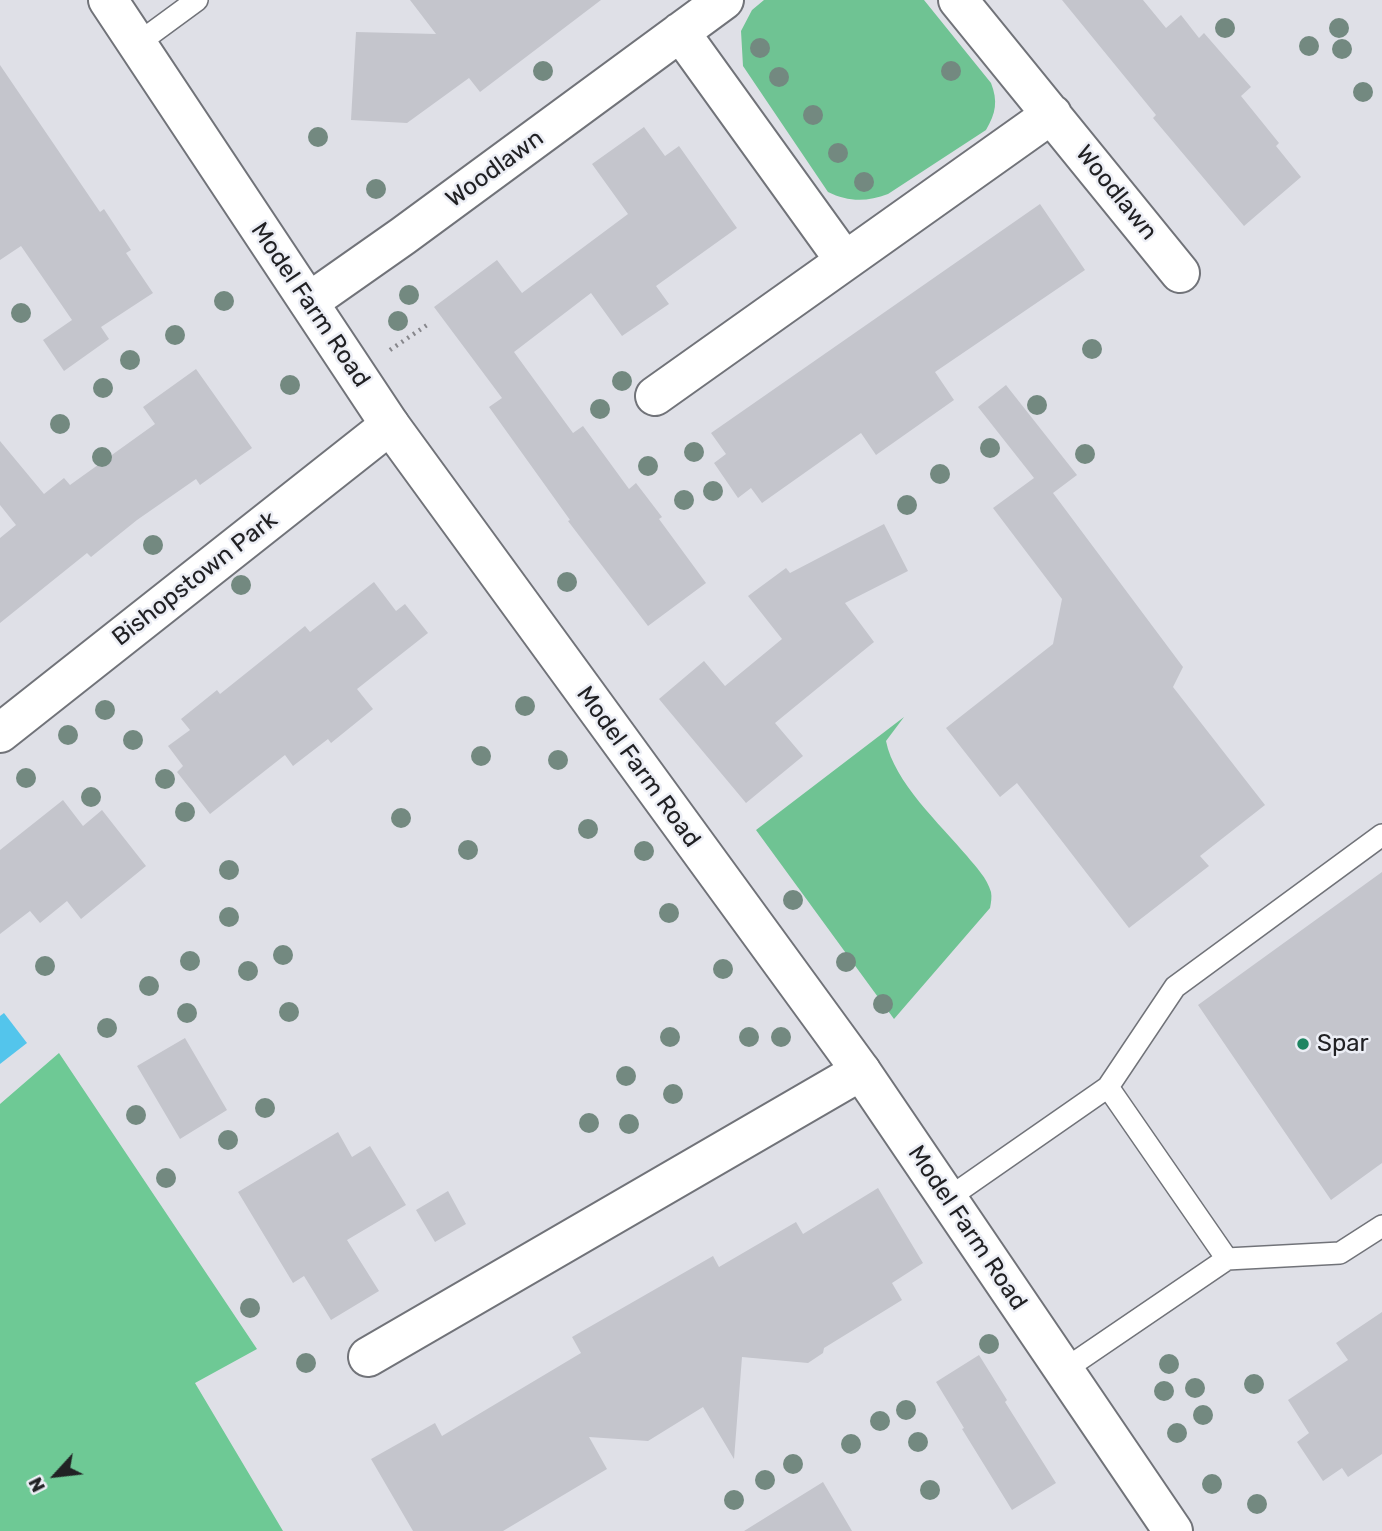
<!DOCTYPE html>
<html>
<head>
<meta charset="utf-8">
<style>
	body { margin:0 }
	#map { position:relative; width:1382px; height:1531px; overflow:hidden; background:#dfe0e7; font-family:Rubik,sans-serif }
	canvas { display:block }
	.north { position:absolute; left:21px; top:1440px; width:70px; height:70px; -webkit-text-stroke:5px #eceef5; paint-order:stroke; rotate:243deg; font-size:19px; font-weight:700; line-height:28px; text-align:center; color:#212124 }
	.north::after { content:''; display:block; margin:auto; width:24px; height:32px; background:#212124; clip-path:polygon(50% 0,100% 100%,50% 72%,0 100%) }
</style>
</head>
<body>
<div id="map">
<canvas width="1382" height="1531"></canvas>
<div class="north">N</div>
</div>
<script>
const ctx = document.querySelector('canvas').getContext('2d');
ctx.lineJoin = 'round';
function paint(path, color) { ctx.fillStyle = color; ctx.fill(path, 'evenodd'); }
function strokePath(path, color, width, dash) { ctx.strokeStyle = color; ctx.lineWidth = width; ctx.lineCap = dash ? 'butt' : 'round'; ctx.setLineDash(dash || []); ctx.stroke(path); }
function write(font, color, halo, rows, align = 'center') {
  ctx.font = font + ' Rubik,sans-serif'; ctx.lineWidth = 5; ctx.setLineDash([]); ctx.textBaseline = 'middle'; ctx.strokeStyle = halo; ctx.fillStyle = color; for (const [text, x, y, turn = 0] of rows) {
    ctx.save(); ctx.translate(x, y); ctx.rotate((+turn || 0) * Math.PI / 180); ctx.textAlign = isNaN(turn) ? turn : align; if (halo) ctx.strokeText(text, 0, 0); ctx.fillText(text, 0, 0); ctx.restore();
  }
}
paint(new Path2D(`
	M764 0H924L991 83C998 101 996 113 986 130L888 194C867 202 848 202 828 192L743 66 741 31 752 10Z
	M904 717 886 741C894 782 940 824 967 856 976 867 987 878 991 892 992 897 991 903 990 908L894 1019 756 830Z`), '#6fc393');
paint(new Path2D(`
	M59 1053 257 1349 195 1383 283 1531H0V1104Z`), '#6ec995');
paint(new Path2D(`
	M4 1013 27 1043 0 1064V1016Z`), '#53c5ec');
paint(new Path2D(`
	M410 0H601L480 92 469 78 407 123 351 120 356 32 436 34Z
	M1062 0H1143L1166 28 1181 15 1199 38 1204 33 1251 87 1241 96 1279 143 1276 146 1301 177 1244 226 1153 118 1156 115Z
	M0 65 100 212 104 209 131 250 126 253 153 293 101 327 109 339 64 371 43 340 72 320 21 246 0 260Z
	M644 127 665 156 679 146 737 228 656 286 669 304 622 336 591 293 514 352 573 433 583 426 629 489 636 483 662 517 659 519 706 583 648 626 568 521 570 520 489 407 502 398 434 307 497 260 522 293 628 214 592 164Z
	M1040 204 1085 270 935 372 954 400 876 455 861 433 762 503 751 488 738 498 714 463 726 454 711 433Z
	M196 369 252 448 200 485 196 479 137 520 91 557 87 553 0 623V538L16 525 0 505V441L44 494 64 478 70 485 155 424 143 407Z
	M1006 385 1077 475 1053 493 1183 667 1173 687 1265 805 1200 856 1209 866 1129 928 1017 783 1000 797 946 728 1053 644 1062 599 993 508 1034 478 978 407Z
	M884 524 908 571 845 603 874 642 775 723 803 756 746 803 659 699 704 661 725 686 782 639 748 596 786 568 790 573Z
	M374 582 396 611 405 604 428 633 357 689 373 709 331 743 328 739 293 766 285 755 210 814 177 772 183 766 168 746 190 730 181 719 217 690 220 694 305 626 310 632Z
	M63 800 83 826 102 810 146 866 81 919 67 901 40 923 30 911 0 934V850Z
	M1382 872V1163L1331 1200 1198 1005Z
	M185 1038 227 1110 180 1139 137 1066Z
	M338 1132 352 1157 370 1146 406 1205 347 1240 379 1291 331 1320 304 1276 293 1283 238 1192Z
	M878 1188 923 1263 892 1283 902 1300 824 1348 823 1353 808 1363 742 1357 734 1459 703 1407 648 1441 589 1437 607 1469 503 1531H413L371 1459 435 1423 442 1436 581 1353 572 1337 713 1256 719 1267 796 1222 803 1234Z
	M448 1191 466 1224 435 1242 416 1210Z
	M1382 1312V1454L1348 1477 1342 1468 1323 1481 1297 1442 1309 1433 1288 1400 1348 1360 1336 1343Z
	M979 1355 1007 1400 1005 1402 1056 1483 1012 1510 962 1429 964 1428 936 1382Z
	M823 1482 852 1531H744Z`), '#c4c5cc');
const lane = new Path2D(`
	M137 44 197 0
	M1108 1087 1175 987 1382 835
	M947 1199 1108 1087 1227 1259 1064 1370
	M1227 1259 1340 1253 1382 1226`);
const street = new Path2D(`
	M958 0 1180 273
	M680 32 845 261
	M309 302 403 236 724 0
	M655 396 1052 114
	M0 733 390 425
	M368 1357 861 1071`);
const secondary = new Path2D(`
	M108 0 390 425 861 1071 1173 1531`);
strokePath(lane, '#717379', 24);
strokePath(street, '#717379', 42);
strokePath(secondary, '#717379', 42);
strokePath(new Path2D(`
	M390 350 430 323`), '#87878c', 4.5, [2, 5]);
strokePath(lane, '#fff', 21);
strokePath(street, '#fff', 38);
strokePath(secondary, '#fff', 38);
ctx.fillStyle = '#738980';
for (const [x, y] of [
	[1225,28],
	[1339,28],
	[1309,46],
	[760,48],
	[1342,49],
	[543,71],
	[951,71],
	[779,77],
	[1363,92],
	[813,115],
	[318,137],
	[838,153],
	[864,182],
	[376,189],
	[409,295],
	[224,301],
	[21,313],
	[398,321],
	[175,335],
	[1092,349],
	[130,360],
	[622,381],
	[290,385],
	[103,388],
	[1037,405],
	[600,409],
	[60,424],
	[990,448],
	[694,452],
	[1085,454],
	[102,457],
	[648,466],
	[940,474],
	[713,491],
	[684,500],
	[907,505],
	[153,545],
	[567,582],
	[241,585],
	[525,706],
	[105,710],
	[68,735],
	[133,740],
	[481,756],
	[558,760],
	[26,778],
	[165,779],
	[91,797],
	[185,812],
	[401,818],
	[588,829],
	[468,850],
	[644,851],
	[229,870],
	[793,900],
	[669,913],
	[229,917],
	[283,955],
	[190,961],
	[846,962],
	[45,966],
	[723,969],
	[248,971],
	[149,986],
	[883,1004],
	[289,1012],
	[187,1013],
	[107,1028],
	[670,1037],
	[749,1037],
	[781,1037],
	[626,1076],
	[673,1094],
	[265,1108],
	[136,1115],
	[589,1123],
	[629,1124],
	[228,1140],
	[166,1178],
	[250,1308],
	[989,1344],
	[306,1363],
	[1169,1364],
	[1254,1384],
	[1195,1388],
	[1164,1391],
	[906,1410],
	[1203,1415],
	[880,1421],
	[1177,1433],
	[918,1442],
	[851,1444],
	[793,1464],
	[765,1480],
	[1212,1484],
	[930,1490],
	[734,1500],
	[1257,1504]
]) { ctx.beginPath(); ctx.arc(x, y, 10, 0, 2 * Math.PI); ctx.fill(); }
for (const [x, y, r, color] of [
	[1303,1044,7,"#1d8561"]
]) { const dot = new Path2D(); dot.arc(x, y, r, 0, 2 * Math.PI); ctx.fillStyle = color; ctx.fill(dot); strokePath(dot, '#eceef5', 2.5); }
write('24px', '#212124', '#eceef5', [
	["Woodlawn",495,169,-36],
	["Woodlawn",1116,193,51],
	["Model Farm Road",310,305,56],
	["Bishopstown Park",195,579,-38],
	["Model Farm Road",638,767,54],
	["Model Farm Road",967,1228,56]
]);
write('24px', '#212124', '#eceef5', [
	["Spar",1317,1044]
], 'left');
</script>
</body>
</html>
